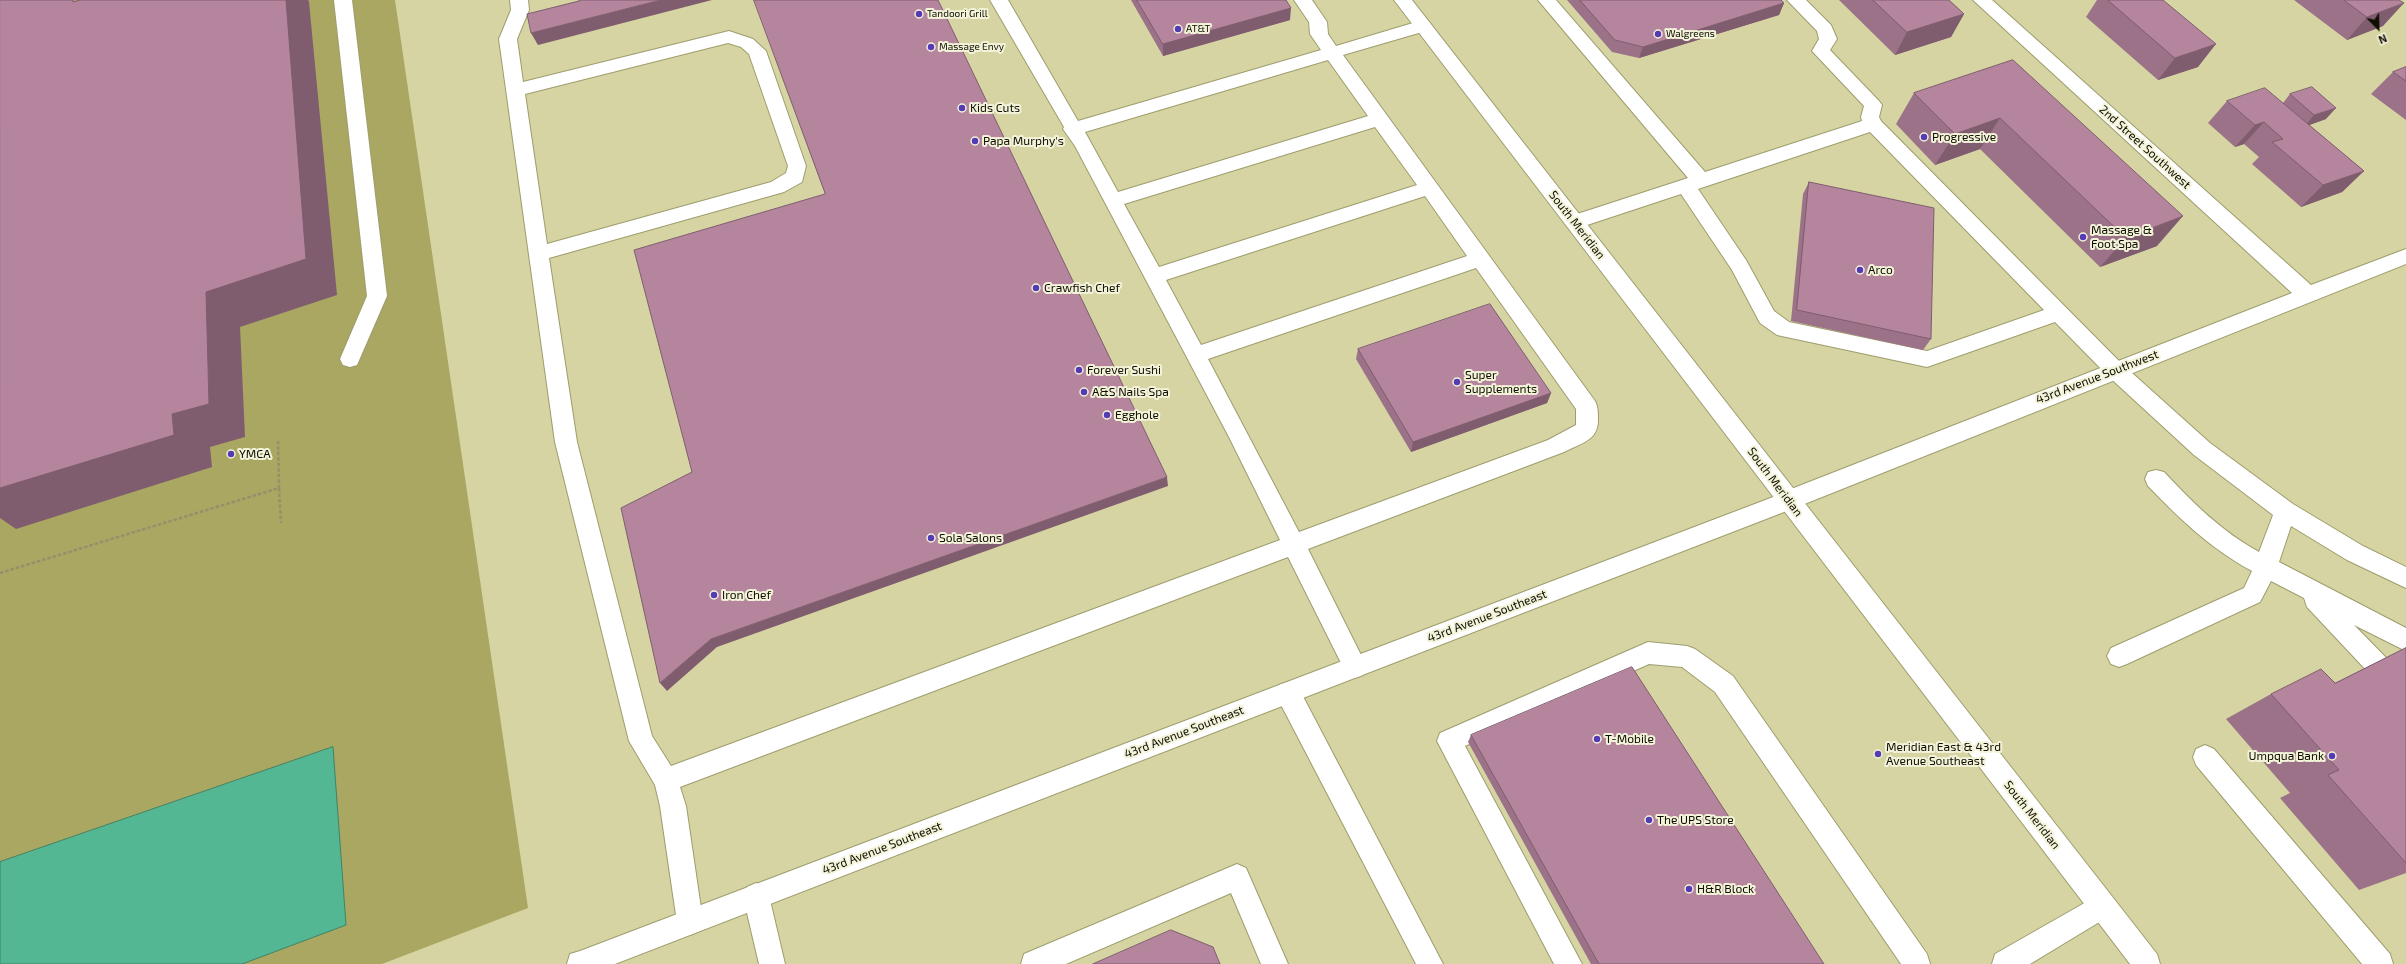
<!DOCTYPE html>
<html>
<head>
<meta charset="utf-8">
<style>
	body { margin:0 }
	#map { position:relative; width:2406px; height:964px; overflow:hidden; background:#d5d4a2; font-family:"Exo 2",sans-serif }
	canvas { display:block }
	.north { position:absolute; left:2358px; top:8px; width:40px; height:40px; -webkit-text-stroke:3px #f3f3da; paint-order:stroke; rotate:157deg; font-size:11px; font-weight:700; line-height:16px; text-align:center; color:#0e0d00 }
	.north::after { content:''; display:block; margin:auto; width:14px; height:18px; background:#0e0d00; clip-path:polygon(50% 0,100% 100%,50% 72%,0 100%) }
</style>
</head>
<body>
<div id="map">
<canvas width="2406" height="964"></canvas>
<div class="north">N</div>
</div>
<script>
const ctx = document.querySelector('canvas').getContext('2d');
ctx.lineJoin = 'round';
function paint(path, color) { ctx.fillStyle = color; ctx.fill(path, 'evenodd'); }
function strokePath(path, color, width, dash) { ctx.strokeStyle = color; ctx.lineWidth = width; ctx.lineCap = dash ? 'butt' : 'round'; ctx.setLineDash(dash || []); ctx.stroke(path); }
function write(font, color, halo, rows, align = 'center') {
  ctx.font = font + ' "Exo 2",sans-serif'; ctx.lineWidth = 4; ctx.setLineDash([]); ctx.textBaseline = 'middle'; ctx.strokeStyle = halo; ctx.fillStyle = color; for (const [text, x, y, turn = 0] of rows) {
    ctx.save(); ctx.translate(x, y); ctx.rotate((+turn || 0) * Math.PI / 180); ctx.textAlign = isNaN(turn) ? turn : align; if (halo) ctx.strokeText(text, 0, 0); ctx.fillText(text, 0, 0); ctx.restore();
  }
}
paint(new Path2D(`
	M0 0H395L528 908 382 964H0Z`), '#a9a762');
const water = new Path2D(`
	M333 747 346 925 242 964H0V862Z`);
paint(water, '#53b793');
strokePath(water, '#3e8467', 1);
const lane = new Path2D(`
	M334 0H352L387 296 357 365 350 367 343 365 340 359 367 296Z
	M510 0H528L529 10 517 39 523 82 729 31 753 39 766 51 806 166 802 182 784 192 549 258 577 442 652 736 671 766 1280 540 1229 437 1075 146 1063 129 1064 127 990 0H1008L1078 121 1321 50 1310 34 1309 22 1294 0H1312L1327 22 1328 34 1336 46 1423 20 1429 22 1432 26 1429 30 1343 55 1595 401C1598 407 1598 412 1598 420 1598 441 1581 443 1564 452L1308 549 1367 667 1363 675 1355 678 1347 675 1288 557 680 787 686 806 703 922 699 931 690 935 681 931 677 922 660 806 655 785 629 741 555 442 499 39 511 10ZM728 43 741 47 749 54 788 166 786 173 771 182 547 244 525 94ZM1328 60 1368 116 1118 192 1085 132ZM1375 127 1417 185 1159 267 1124 204ZM1425 196 1467 256 1201 345 1166 280ZM1476 268 1576 409V425L1548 440 1299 532 1208 359Z
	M1538 0H1556L1705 172 1862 121 1861 117 1864 106 1812 51 1819 39 1817 31 1787 0H1806L1831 25 1837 39 1830 50 1879 101 1882 105 1879 117 1881 121 2122 364 2210 443 2293 504 2363 546 2406 567V588L2347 560 2291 526 2279 562 2406 628V651L2354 625 2406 678V706L2397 703 2307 607 2304 598 2271 581 2260 602 2127 664 2119 667 2111 664 2107 656 2111 648 2244 588 2252 571C2210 548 2181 520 2148 486L2145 479 2148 472 2156 470 2164 472C2193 503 2222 532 2259 552L2273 515 2194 455 2108 376 2055 322 1927 367 1777 335 1760 323 1732 270 1681 194 1575 229 1568 227 1565 222 1568 217 1688 178ZM1870 132 2044 310 1927 351 1789 322 1774 311 1746 260 1698 189Z
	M1648 642 1687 646 1695 649 1733 676 1927 954 1930 964H1901L1715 692 1682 667 1649 664 1465 746 1582 964H1554L1437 741 1440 733Z
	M1288 682 1297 685 1443 964H1416L1279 701 1276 693 1279 685Z
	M2205 745 2214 749 2390 954 2393 964H2362L2196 765 2193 757 2196 749Z
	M1237 864 1246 868 1288 964H1261L1231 893 1066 964H1021L1024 954Z
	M756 883 765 887 769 896 785 964H759L743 896 747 887Z
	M2102 893 2111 897 2115 906 2111 915 2030 964H1992L1995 954Z`);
const street = new Path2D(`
	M1973 0H1992L2311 285 2406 249V264L1797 507 1789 509 1781 507 1778 500 1781 493 2292 293Z`);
const secondary = new Path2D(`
	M1789 491 1797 493 1800 500 1797 507 615 964H567L570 954 580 951Z`);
const primary = new Path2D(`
	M1394 0H1412L2157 954 2160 964H2130Z`);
strokePath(lane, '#9e9d6d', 2);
strokePath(street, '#9e9d6d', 2);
strokePath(secondary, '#9e9d6d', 2);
strokePath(primary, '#9e9d6d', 2);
strokePath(new Path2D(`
	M279 488 281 523
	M0 573 279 488 278 440`), '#92916b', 2.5, [3.5, 2]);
paint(lane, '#fff');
paint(street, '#fff');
paint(secondary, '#fff');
paint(primary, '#fff');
paint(new Path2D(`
	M1131 0H1286L1290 20 1163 56Z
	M1567 0H1781L1784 3 1779 15 1639 58 1612 52Z
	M1839 0H1949L1964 14 1951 37 1895 55Z
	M2097 0H2163L2198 67 2158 80 2086 17Z
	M2294 0H2399L2383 26 2347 40Z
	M2013 60 2157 246 2100 267 1980 149 1935 165 1896 124 1914 93Z
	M2406 67V120L2371 94 2393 72Z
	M2290 94 2326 119 2309 125 2364 171 2342 192 2301 207 2252 164 2259 157 2244 144 2235 147 2208 123 2227 101 2283 103Z
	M1809 182 1931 339 1923 350 1791 321 1803 194Z
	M1358 349 1551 393 1547 403 1411 452 1356 359Z
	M2406 648V873L2359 890 2280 798 2290 793 2226 719 2271 694 2335 683Z
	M1471 735 1824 964H1591L1468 742Z`), '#9c7288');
paint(new Path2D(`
	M282 0H308L309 2 337 295 240 327 245 437 210 447 212 467 16 529 0 518V488L172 414 206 292Z
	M661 0H712L538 45 531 33Z
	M1784 3 1779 15 1639 58 1643 47Z
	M2404 3 2383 26 2347 40 2367 17Z
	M1291 8 1290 20 1163 56V44Z
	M1964 14 1951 37 1895 55 1907 32Z
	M2216 44 2198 67 2158 80 2175 58Z
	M2336 108 2326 119 2304 127 2314 115Z
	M2000 118 1980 149 1935 165 1955 134Z
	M2264 122 2244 144 2235 147 2255 125Z
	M2364 171 2342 192 2301 207 2323 185Z
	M2183 216 2157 246 2100 267 2126 238Z
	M1551 393 1547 403 1411 452 1413 442Z
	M1167 477 1168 486 717 647 667 691 660 683 711 639Z`), '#7f5d6f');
const building = new Path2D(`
	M0 0H73V2L80 0H286L306 259 206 292 209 404 172 414 174 435 0 488Z
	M579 0H661L531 33 527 14 579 1Z
	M754 0H938L1167 477 711 639 660 683 621 508 692 472 634 250 825 194Z
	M1137 0H1286L1291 8 1163 44Z
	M1580 0H1781L1784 3 1643 47 1615 40Z
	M1873 0H1949L1964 14 1907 32Z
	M2108 0H2163L2216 44 2175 58Z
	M2344 0H2399L2404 3 2367 17Z
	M2013 60 2183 216 2126 238 2000 118 1955 134 1914 93Z
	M2406 67V81L2393 72Z
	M2312 87 2336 108 2314 115 2290 94Z
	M2265 88 2364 171 2323 185 2272 142 2283 139 2264 122 2255 125 2227 101Z
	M1809 182 1934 208 1931 339 1797 310Z
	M1490 304 1551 393 1413 442 1358 349Z
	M2406 648V863L2328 775 2339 770 2271 694 2321 669 2335 683Z
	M1632 667 1824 964H1599L1471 735Z
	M1171 930 1213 947 1220 964H1093Z`);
paint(building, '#b5859e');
strokePath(building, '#7f5d6f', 1);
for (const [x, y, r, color] of [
	[919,14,4,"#553bb3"],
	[1178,29,4,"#553bb3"],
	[1658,34,4,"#553bb3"],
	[931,47,4,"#553bb3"],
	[962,108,4,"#553bb3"],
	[1924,137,4,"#553bb3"],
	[975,141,4,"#553bb3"],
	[2083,237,4,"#553bb3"],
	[1860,270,4,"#553bb3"],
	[1036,288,4,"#553bb3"],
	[1079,370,4,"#553bb3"],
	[1457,382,4,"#553bb3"],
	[1084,392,4,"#553bb3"],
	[1107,415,4,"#553bb3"],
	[231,454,4,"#553bb3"],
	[931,538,4,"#553bb3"],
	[714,595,4,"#553bb3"],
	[1597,739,4,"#553bb3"],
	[1878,754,4,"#553bb3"],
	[2332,756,4,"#553bb3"],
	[1649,820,4,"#553bb3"],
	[1689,889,4,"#553bb3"]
]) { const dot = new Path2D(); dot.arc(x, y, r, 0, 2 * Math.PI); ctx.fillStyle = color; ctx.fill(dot); strokePath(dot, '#f3f3da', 1.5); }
write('10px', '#0e0d00', '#f3f3da', [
	["Tandoori Grill",927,14],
	["AT&T",1186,29],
	["Walgreens",1666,34],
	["Massage Envy",939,47]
], 'left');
write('12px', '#0e0d00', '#f3f3da', [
	["Kids Cuts",970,108],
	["Progressive",1932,137],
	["Papa Murphy's",983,141],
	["Massage &",2091,230],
	["Foot Spa",2091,244],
	["Arco",1868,270],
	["Crawfish Chef",1044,288],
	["Forever Sushi",1087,370],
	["Super",1465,375],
	["Supplements",1465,389],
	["A&S Nails Spa",1092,392],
	["Egghole",1115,415],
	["YMCA",239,454],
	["Sola Salons",939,538],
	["Iron Chef",722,595],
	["T-Mobile",1605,739],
	["Meridian East & 43rd",1886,747],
	["Avenue Southeast",1886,761],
	["Umpqua Bank",2324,756,"right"],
	["The UPS Store",1657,820],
	["H&R Block",1697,889]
], 'left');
write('12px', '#0e0d00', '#f3f3da', [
	["2nd Street Southwest",2145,147,42],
	["South Meridian",1577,225,52],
	["43rd Avenue Southwest",2097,377,-21],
	["South Meridian",1775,482,53],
	["43rd Avenue Southeast",1487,616,-21],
	["43rd Avenue Southeast",1184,732,-21],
	["South Meridian",2032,815,52],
	["43rd Avenue Southeast",882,848,-21]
]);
</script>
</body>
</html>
